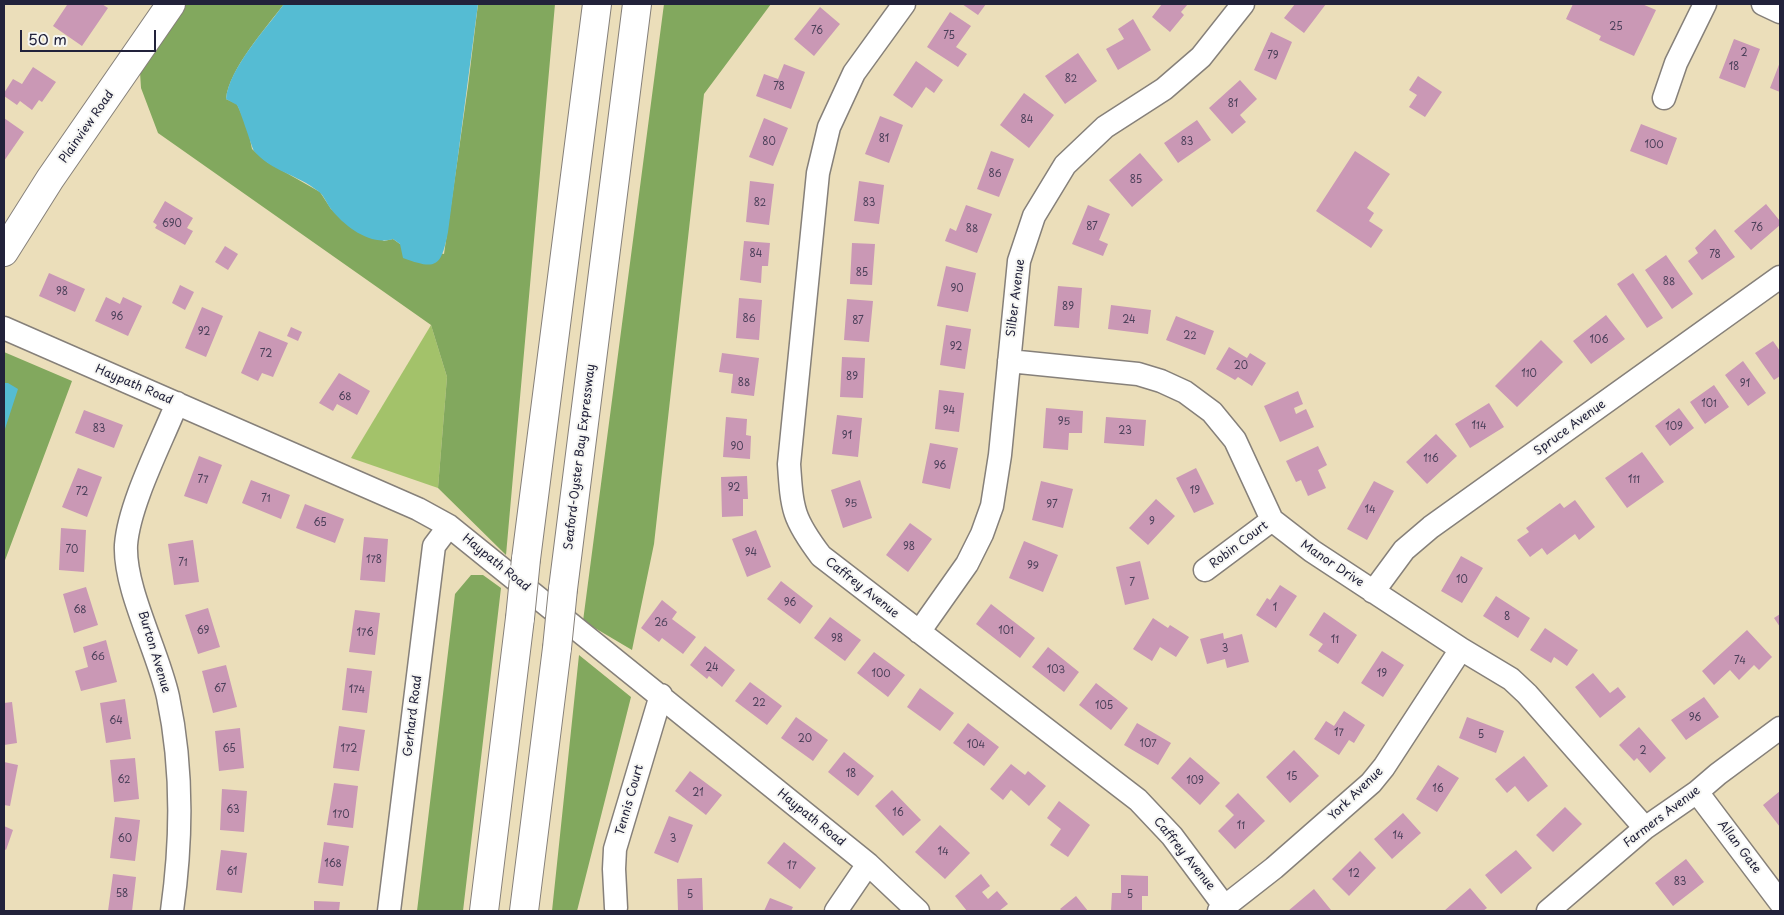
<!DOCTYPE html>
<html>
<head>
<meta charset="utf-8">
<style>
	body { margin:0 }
	#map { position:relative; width:1784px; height:915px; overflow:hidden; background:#ebdeba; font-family:"Playpen Sans",sans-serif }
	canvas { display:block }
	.frame { position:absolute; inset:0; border:5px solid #22223b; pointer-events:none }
	.scale { position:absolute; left:20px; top:30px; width:136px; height:22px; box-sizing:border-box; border:2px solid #22223b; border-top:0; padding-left:6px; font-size:15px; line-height:18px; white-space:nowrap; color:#22223b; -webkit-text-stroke:4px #f6f6f2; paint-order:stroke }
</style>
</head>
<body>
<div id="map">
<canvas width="1784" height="915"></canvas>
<div class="frame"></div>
<div class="scale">50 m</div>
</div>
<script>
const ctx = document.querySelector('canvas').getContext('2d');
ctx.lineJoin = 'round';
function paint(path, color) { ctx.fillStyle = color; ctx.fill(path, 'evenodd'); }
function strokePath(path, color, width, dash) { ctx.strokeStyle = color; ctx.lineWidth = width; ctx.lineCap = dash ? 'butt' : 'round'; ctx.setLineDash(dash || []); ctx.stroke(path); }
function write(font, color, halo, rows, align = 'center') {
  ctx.font = font + ' "Playpen Sans",sans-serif'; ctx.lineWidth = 4; ctx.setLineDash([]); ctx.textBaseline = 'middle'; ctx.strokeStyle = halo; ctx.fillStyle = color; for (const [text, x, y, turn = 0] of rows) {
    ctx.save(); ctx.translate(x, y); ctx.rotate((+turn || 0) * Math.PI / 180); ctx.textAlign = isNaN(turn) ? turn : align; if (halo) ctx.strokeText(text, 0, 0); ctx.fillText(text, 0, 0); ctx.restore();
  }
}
paint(new Path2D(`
	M431 325 447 377 438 488 351 458Z`), '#a3c26a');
paint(new Path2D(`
	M184 4H284C266 28 229 69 226 99L237 104 248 129 252 149 267 162 320 192 331 209 384 241 393 239 400 244 444 254 468 86 478 4H555L506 555 438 488 447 377 431 325 158 133 141 88 140 72Z
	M664 4H771L704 94 654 544 632 650 583 621Z
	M4 352 72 381 4 563Z
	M471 575H483L501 588 463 911H417L455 594Z
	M579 655 631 697 577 911H552Z`), '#82a85e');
paint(new Path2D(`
	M284 4H478L448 232C441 268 436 270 403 258L400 244 393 239C371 246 345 227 331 209 327 204 324 195 318 191 298 175 271 171 254 151 252 148 241 112 237 105L226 99C229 68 266 29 284 4Z
	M4 383H8L18 389 4 432Z`), '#55bcd3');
paint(new Path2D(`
	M65 4H102L108 8 82 46 53 26 67 5Z
	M962 4H986L978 15Z
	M1162 4H1188L1181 12 1184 15 1170 32 1152 17Z
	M1295 4H1326L1304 33 1284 18Z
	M1573 4H1642L1656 10 1634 56 1599 40 1601 36 1566 19Z
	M820 7 840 24 814 56 794 39Z
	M950 12 971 26 956 47 967 54 958 67 927 47Z
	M1133 19 1151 50 1118 70 1106 49 1124 39 1118 29Z
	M1271 32 1292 42 1276 80 1254 70Z
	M1734 39 1760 49 1745 88 1719 78Z
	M1078 53 1097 81 1065 104 1045 76Z
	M916 61 943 80 934 93 926 87 912 108 893 95Z
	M1780 62V92L1770 88Z
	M784 64 805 72 791 109 756 96 764 74 778 79Z
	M33 67 56 82 42 102 39 100 32 110 20 101 17 105 4 96V93L13 79 22 84Z
	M1418 76 1442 92 1425 117 1409 107 1417 95 1409 90Z
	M1240 80 1257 99 1240 115 1246 122 1232 134 1209 108Z
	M1024 93 1054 115 1029 148 1000 125Z
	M880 116 903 125 889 163 865 154Z
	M4 118 24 132 4 161Z
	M764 118 788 128 773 166 749 157Z
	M1197 120 1211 140 1178 163 1164 143Z
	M1641 124 1677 138 1667 165 1630 151Z
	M991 151 1014 159 999 197 977 189Z
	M1355 151 1390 174 1367 208 1374 213 1369 221 1383 230 1371 248 1316 211Z
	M1140 153 1163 180 1132 207 1109 180Z
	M750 181 774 184 769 225 746 222Z
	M859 181 884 185 879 224 854 221Z
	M165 201 193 218 187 228 193 231 185 245 155 228 157 225 153 222Z
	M1766 204 1780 221V225L1751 250 1734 231Z
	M966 205 992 214 977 253 945 241 950 228 956 231Z
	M1088 205 1110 214 1099 240 1108 244 1103 256 1072 244Z
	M1715 229 1735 257 1702 280 1688 261 1698 253 1695 248Z
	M744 241 770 243 768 266H762L761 283 740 280Z
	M852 243 875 244 872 285 850 284Z
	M225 246 238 254 228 270 215 262Z
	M1666 255 1693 294 1672 309 1645 270Z
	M946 266 976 273 968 312 937 306Z
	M49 273 85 289 75 312 39 296Z
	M1633 273 1663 318 1647 328 1617 284Z
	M180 285 194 292 185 310 172 303Z
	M1058 286 1082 288 1079 328 1054 326Z
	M106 297 120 304 123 297 142 306 128 336 95 321Z
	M739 298 762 300 759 340 736 338Z
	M847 299 873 301 869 342 844 340Z
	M1111 305 1151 310 1148 334 1108 329Z
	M202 307 223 316 206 357 185 348Z
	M1606 315 1625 339 1591 364 1573 341Z
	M1176 316 1214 331 1205 355 1166 340Z
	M946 325 971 329 965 369 940 365Z
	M291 327 302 332 298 341 287 336Z
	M259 331 288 343 273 377 262 373 258 381 241 373Z
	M1541 340 1563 362 1517 407 1495 386Z
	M1773 341 1780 351V376L1774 380 1755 353Z
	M1229 347 1247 358 1250 353 1266 363 1252 386 1238 377 1235 380 1216 369Z
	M722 353 759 358 754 396 731 393 733 374 719 372Z
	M842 357 865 358 863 398 840 397Z
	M1743 361 1766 393 1748 406 1725 375Z
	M339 373 370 391 357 415 337 404 333 411 319 403Z
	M1714 385 1729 407 1705 424 1690 402Z
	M939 390 964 393 959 432 935 429Z
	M1298 391 1303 404 1294 408 1296 414 1306 409 1314 427 1280 442 1264 406Z
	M1489 403 1504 427 1470 448 1455 424Z
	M1046 408 1083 411 1082 433H1069L1068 450 1043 448Z
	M1679 408 1694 428 1670 446 1655 426Z
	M84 410 123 425 114 448 75 433Z
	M837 415 862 418 858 457 832 454Z
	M726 417 747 419 746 435 751 436 750 459 723 457Z
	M1106 417 1146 420 1144 446 1104 443Z
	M1436 434 1457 456 1427 484 1406 462Z
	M930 443 958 448 950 489 922 483Z
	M1318 446 1327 465 1318 470 1326 488 1308 496 1301 480 1296 482 1286 461Z
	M1642 452 1664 482 1627 508 1605 478Z
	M199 456 222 465 207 504 184 496Z
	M78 468 102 477 87 517 62 507Z
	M1196 468 1214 504 1194 513 1176 478Z
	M747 476 748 499H743V516L722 517 721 477Z
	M251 480 290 495 281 519 242 503Z
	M860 480 872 518 843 528 831 490Z
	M1041 481 1073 489 1063 528 1032 520Z
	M1374 481 1394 491 1367 540 1347 529Z
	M1156 499 1175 516 1148 545 1129 528Z
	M1575 500 1595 527 1579 540 1575 534 1547 555 1542 548 1530 557 1517 540 1529 532 1526 528 1560 503 1564 508Z
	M305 504 344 519 335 543 296 528Z
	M910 523 932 539 908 572 886 555Z
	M61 528 86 530 84 572 59 570Z
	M756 530 771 567 747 577 732 539Z
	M364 537 388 539 385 582 360 580Z
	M193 540 199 582 174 585 168 544Z
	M1024 541 1058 555 1043 592 1009 578Z
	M1461 556 1483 568 1462 603 1441 591Z
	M1140 561 1149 599 1125 605 1116 567Z
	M781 581 813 606 800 624 767 599Z
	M1280 585 1297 596 1276 628 1256 615 1267 598 1270 600Z
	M86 587 98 625 74 633 63 594Z
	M1496 596 1530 618 1518 638 1483 616Z
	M662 600 677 612 672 619 696 637 683 654 662 638 659 642 641 628Z
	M991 604 1035 638 1020 658 976 624Z
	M208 608 220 647 198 654 185 615Z
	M355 610 380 613 375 655 349 652Z
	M1324 612 1357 635 1338 664 1318 651 1323 644 1309 635Z
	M1780 614V627L1774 618Z
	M830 617 861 640 845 661 814 638Z
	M1153 618 1168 628 1170 625 1189 637 1176 657 1160 647 1152 661 1133 649Z
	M1545 628 1578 650 1567 666 1554 657 1551 663 1530 650Z
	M1747 630 1772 657 1759 670 1754 665 1739 680 1730 670 1714 685 1702 671Z
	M1223 633 1224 639 1242 634 1249 662 1227 668 1225 659 1207 664 1200 639Z
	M106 640 117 682 81 691 75 671 88 667 83 647Z
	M705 646 735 670 722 687 709 676 707 679 690 665Z
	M1048 647 1079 672 1064 692 1032 667Z
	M1382 651 1404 665 1383 697 1361 683Z
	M874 652 905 675 888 697 857 673Z
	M226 665 237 707 213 713 202 671Z
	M347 668 372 671 367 713 342 710Z
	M1593 673 1610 693 1618 687 1626 697 1600 718 1575 687Z
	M750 682 782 706 767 725 735 701Z
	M1096 683 1128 708 1111 730 1079 705Z
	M920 688 954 713 940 731 907 707Z
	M1704 697 1719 717 1686 740 1671 720Z
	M125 699 131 739 106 743 100 703Z
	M12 702 17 743 4 745V703Z
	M1344 711 1365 725 1354 743 1349 740 1339 755 1314 739 1326 721 1334 726Z
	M796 717 828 740 813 761 781 738Z
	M1467 717 1504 731 1496 753 1459 738Z
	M968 723 999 747 984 766 953 743Z
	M1137 723 1171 743 1158 765 1124 745Z
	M339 726 365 730 359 771 333 768Z
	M1639 727 1666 758 1650 773 1637 758 1634 761 1619 745Z
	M240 728 244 768 219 771 215 731Z
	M1294 750 1319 776 1290 803 1266 777Z
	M844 752 874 776 858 796 828 772Z
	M1524 756 1548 786 1528 802 1515 786 1507 793 1495 779Z
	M1190 757 1220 783 1200 805 1171 778Z
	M135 758 139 799 114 802 110 760Z
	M4 762 18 765 10 806 4 805Z
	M1011 764 1025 775 1028 771 1046 786 1029 806 1011 790 1003 800 990 789Z
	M1438 765 1459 778 1437 812 1416 799Z
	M690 771 722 795 706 815 675 791Z
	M334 783 358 786 353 828 327 825Z
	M222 789 247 791 244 832 220 830Z
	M892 790 921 820 903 836 875 806Z
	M1780 791V827L1763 805Z
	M1238 793 1265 821 1235 849 1218 831 1234 815 1225 806Z
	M1059 801 1090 825 1068 857 1050 845 1061 829 1047 818Z
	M1565 807 1582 824 1553 852 1536 835Z
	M1403 813 1421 833 1392 859 1374 839Z
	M669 816 693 825 678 863 654 853Z
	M115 817 140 820 135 861 110 858Z
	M940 825 970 853 945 879 915 852Z
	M4 826 13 830 6 850 4 849Z
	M324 842 349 846 343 886 318 883Z
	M784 842 816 868 800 889 767 863Z
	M221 850 247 853 242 893 216 890Z
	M1516 850 1532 868 1501 894 1485 875Z
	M1360 851 1376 868 1349 896 1332 879Z
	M1686 859 1704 882 1673 906 1655 883Z
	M113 874 136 877 132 911H108Z
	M981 874 990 886 982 892 988 899 997 891 1008 904 999 911H967L955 896Z
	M1121 875 1148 876V896H1142V911H1111L1112 893H1121Z
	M702 878 703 911H678L677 879Z
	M1470 888 1487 908 1483 911H1444Z
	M1314 889 1331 910 1288 911Z
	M1076 896 1088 911H1062L1060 909Z
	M770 898 793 907 791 911H764Z
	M314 901 340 902 339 911H314Z`), '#ca98b5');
const minor = new Path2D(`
	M904 4 854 73 829 127 818 173 789 464C792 510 793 519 821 556L1138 800 1172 836 1225 907
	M1763 4 1780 12
	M1664 98 1676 63 1705 4
	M4 328 418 509 449 526 868 864 918 911
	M1009 361 1138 374 1161 381 1185 392 1212 412 1235 440 1272 520 1312 551 1461 649 1511 679 1527 694 1645 828
	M1205 570 1272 520
	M1373 592 1404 550 1431 527 1780 277
	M919 632 967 564 982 534 992 506 1000 455 1019 261 1034 216 1065 165 1105 127 1164 89 1201 57 1243 4
	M1697 792 1780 902
	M616 908 614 869 615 849 661 695
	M172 911C182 840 183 768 168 697 158 651 124 589 126 545 129 504 161 443 177 403
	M389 911 434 546 449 526
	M836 911 868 864
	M1219 911 1274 868 1371 783 1384 767 1461 649
	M1548 911 1645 828 1697 792 1718 774 1780 728`);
const major = new Path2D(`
	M4 252 50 179 171 4`);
const highway = new Path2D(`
	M526 559 597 4
	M563 589 637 4
	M484 911 520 618
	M524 911 557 648`);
strokePath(minor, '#86807a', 25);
strokePath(major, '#86807a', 30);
strokePath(highway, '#86807a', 30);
strokePath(minor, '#fff', 22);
strokePath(major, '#fff', 28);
strokePath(highway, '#fff', 28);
const highwayBridge = new Path2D(`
	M520 618 526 559
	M557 648 563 589`);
strokePath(highwayBridge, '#86807a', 30, []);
strokePath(highwayBridge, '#fff', 28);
write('10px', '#4c405a', null, [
	["25",1616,27],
	["76",817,31],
	["75",949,36],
	["2",1744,53],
	["79",1273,56],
	["18",1734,67],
	["82",1071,79],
	["78",779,87],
	["81",1233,104],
	["84",1027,120],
	["81",884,139],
	["80",769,142],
	["83",1187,142],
	["100",1654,145],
	["86",995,174],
	["85",1136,180],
	["82",760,203],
	["83",869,203],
	["690",172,224],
	["87",1092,227],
	["76",1757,228],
	["88",972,229],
	["84",756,254],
	["78",1715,255],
	["85",862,273],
	["88",1669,282],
	["90",957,289],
	["98",62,292],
	["89",1068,307],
	["96",117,317],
	["86",749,319],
	["24",1129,320],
	["87",858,321],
	["92",204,332],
	["22",1190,336],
	["106",1599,340],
	["92",956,347],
	["72",266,354],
	["20",1241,366],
	["110",1529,374],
	["89",852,377],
	["88",744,383],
	["91",1745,384],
	["68",345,397],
	["101",1709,404],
	["94",949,411],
	["95",1064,422],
	["114",1479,426],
	["109",1674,427],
	["83",99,429],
	["23",1125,431],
	["91",847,436],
	["90",737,447],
	["116",1431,459],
	["96",940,466],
	["77",203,480],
	["111",1634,480],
	["92",734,488],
	["19",1195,491],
	["72",82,492],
	["71",266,499],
	["95",851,504],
	["97",1052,505],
	["14",1370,510],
	["9",1152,522],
	["65",320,523],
	["98",909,547],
	["70",72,550],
	["94",751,553],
	["178",374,560],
	["71",183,563],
	["99",1033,566],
	["10",1462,580],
	["7",1132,583],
	["96",790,603],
	["1",1275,608],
	["68",80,610],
	["8",1507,617],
	["26",661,623],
	["69",203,631],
	["101",1006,631],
	["176",365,633],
	["98",837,639],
	["11",1335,640],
	["3",1225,649],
	["66",98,657],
	["74",1740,661],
	["24",712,668],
	["103",1056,670],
	["100",881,674],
	["19",1382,674],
	["67",220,689],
	["174",357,690],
	["22",759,703],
	["105",1104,706],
	["96",1695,718],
	["64",116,721],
	["17",1339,733],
	["5",1481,735],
	["20",805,739],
	["107",1148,744],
	["104",976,745],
	["65",229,749],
	["172",349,749],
	["2",1643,751],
	["18",851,774],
	["15",1292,777],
	["62",124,780],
	["109",1195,781],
	["16",1438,789],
	["21",698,793],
	["63",233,810],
	["16",898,813],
	["170",341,815],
	["11",1241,826],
	["14",1398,836],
	["60",125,839],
	["3",673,839],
	["14",943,852],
	["168",333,864],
	["17",792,866],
	["61",232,872],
	["12",1354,874],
	["83",1680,882],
	["58",122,894],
	["5",690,895],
	["5",1130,895]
]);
write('12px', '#22223b', '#f6f6f2', [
	["Plainview Road",87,127,-55],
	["Silber Avenue",1016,298,-83],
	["Haypath Road",134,385,23],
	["Spruce Avenue",1570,428,-36],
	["Seaford-Oyster Bay Expressway",580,457,-83],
	["Robin Court",1239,545,-37],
	["Haypath Road",496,563,39],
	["Manor Drive",1332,564,34],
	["Caffrey Avenue",862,588,38],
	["Burton Avenue",154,652,73],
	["Gerhard Road",413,716,-83],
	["York Avenue",1356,794,-44],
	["Tennis Court",630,800,-74],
	["Farmers Avenue",1662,817,-37],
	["Haypath Road",811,818,39],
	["Allan Gate",1739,847,53],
	["Caffrey Avenue",1184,854,51]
]);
</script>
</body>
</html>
